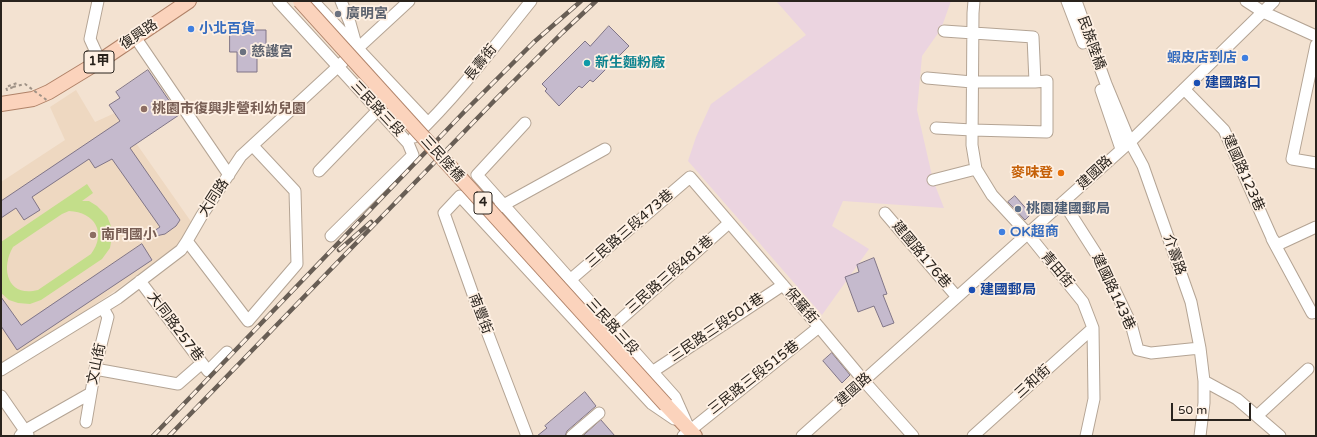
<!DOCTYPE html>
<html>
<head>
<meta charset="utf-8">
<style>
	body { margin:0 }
	#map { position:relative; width:1317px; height:437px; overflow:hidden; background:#f3e2d1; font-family:"Varela Round",sans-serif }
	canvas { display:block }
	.frame { position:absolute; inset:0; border:2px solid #29231d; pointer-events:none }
	.scale { position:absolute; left:1171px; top:403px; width:80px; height:18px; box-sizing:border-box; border:2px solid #29231d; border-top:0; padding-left:5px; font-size:12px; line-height:14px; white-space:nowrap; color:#29231d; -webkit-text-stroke:3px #fef0e3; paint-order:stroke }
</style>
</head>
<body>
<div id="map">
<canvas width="1317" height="437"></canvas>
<div class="frame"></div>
<div class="scale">50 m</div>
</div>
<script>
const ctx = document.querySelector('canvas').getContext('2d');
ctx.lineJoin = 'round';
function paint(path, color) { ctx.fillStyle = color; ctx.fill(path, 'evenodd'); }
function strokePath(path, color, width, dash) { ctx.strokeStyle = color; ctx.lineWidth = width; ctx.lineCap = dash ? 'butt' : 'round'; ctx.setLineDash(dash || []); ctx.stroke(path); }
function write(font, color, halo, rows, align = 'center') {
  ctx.font = font + ' "Varela Round","Noto Sans TC",sans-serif'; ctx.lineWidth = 3.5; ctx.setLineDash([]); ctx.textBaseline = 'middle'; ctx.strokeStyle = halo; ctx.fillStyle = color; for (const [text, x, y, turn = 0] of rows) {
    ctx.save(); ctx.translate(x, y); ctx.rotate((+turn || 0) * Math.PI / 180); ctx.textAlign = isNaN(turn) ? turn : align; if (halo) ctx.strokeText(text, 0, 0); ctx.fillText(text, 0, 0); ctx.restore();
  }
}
paint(new Path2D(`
	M776 1H951L941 29 922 56 917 110 933 180 944 208 843 201 832 226 869 249 822 315 688 161 696 137 711 104 806 35Z`), '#ebd4e0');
paint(new Path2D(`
	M76 90 95 122 115 113 192 223 177 248 1 369V182L65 140 50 107Z`), '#eed8c1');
paint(new Path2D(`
	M87 184 93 193 82 201H89L97 206 107 216 111 226 112 236 110 248 102 259 41 300 30 304 18 303 9 300 1 293V242ZM69 211C95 212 107 233 91 254L38 290C8 298 0 269 13 247L62 214Z`), '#c3de8a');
const building = new Path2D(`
	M609 26 629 46 593 82 590 80 582 88 579 86 559 106 545 91 547 89 542 84 585 41 590 46Z
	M230 30H266V51H257V72H237V52H230Z
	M148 70 179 115 130 148 180 220 176 226 165 234 142 239 160 227 112 159 95 168 89 159 32 197 40 210 24 220 16 208 1 218V201L120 121 109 105 120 98 116 92Z
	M1015 196 1031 214 1025 220 1008 202Z
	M142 244 152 260 17 350 1 326V297L21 325Z
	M874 258 887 294 883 295 894 323 883 327 874 306 858 312 845 277 859 272 857 265Z
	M832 353 850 375 842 383 823 361Z
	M585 392 596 406 567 431 565 436H537L547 428 545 426Z
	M601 420 615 436H583Z`);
paint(building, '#c5bacd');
strokePath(building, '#807587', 1);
const minor = new Path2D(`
	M98 1 90 39 100 61
	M278 1 408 143 413 155 331 236
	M313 1 428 123
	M341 1 350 23 357 48
	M974 1 973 13 972 145 976 169 992 195 1028 234 1083 302 1093 328 1094 399 1086 436
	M1067 1 1083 43
	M1076 1 1106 84 1130 142 1143 166 1191 302 1200 348 1204 381V403L1200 436
	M1246 1 1263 12 1316 36
	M135 37 229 175
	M1316 45 1292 159 1316 163
	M927 78 972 82H1035
	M1184 89 1224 130 1272 238 1277 245 1316 227
	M1101 90 1121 149
	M525 123 477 175 675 397 687 424
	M936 128 972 130 1047 132V81L1035 82 1033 37 944 31
	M414 137C457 96 493 48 531 1
	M319 171 378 110
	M933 180 976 169
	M1063 202 1102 263 1131 324 1138 350 1151 353 1200 348
	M498 208 605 149
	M885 213 957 297
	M1272 239 1312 313 1316 312
	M187 241 248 321 297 264 295 191 253 146
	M570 280 690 177 819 327 864 381 913 436
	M140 281 208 371 227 352
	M612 327 729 223
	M95 369 178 384 202 363
	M1 370 118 298 181 250 187 241 202 215 241 156 409 1
	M652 372 783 285
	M1204 381 1237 399 1280 436
	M1 396 28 435
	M1257 416 1308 369
	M86 422 95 369 108 317 103 308
	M20 436 24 431 91 393
	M527 436 475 300 444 213 460 196 652 404 674 419
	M572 436 599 413
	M683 436 819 327
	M802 436 1130 142 1274 1
	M973 436 1093 328`);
const major = new Path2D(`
	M1 104 33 99 49 92 100 61 189 1
	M666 405 695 436`);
strokePath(minor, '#b4a494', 13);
strokePath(major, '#b08268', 16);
strokePath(new Path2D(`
	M13 87 7 90 6 87 17 83`), '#a09387', 2, [3, 3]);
strokePath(minor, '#fff', 11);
strokePath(major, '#fbd3bc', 14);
const rail = new Path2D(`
	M339 250 371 222
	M153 436 465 111 534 42 581 1
	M169 436 495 100 562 33 596 1`);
strokePath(rail, '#685e55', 4.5);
strokePath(rail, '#fef0e3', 3, [9]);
const majorBridge = new Path2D(`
	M300 1 666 405`);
strokePath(majorBridge, '#b08268', 16, []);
strokePath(new Path2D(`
	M13 87 25 84 48 101`), '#a09387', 2, [3, 3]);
strokePath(majorBridge, '#fbd3bc', 14);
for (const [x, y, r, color] of [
	[338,14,4,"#6b7280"],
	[191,29,4,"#3f7fe0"],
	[243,52,4,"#6b7280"],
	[1245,58,4,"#3f7fe0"],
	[587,63,4,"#0f9aa8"],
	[1197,83,4,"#1a4fb4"],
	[144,109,4,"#8d6e63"],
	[1061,173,4,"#e8710a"],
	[1018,209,4,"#5c6f8a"],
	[1002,232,4,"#3f7fe0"],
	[93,235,4,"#8d6e63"],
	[972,290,4,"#1a4fb4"]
]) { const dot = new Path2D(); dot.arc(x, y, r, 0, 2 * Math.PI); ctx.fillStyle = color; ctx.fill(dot); strokePath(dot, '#fef0e3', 1.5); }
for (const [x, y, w] of [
	[99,62,30],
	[483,203,18]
]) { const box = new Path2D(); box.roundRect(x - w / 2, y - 11, w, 22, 3); ctx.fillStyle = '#fef0e3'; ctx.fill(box); strokePath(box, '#29231d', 1); }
write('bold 13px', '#29231d', null, [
	["1甲",99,62],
	["4",483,203]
]);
write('bold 14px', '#5b616d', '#fef0e3', [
	["廣明宮",346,14],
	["慈護宮",251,52]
], 'left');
write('bold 14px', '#366cbe', '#fef0e3', [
	["小北百貨",199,29],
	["蝦皮店到店",1237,58,"right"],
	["OK超商",1010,232]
], 'left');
write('14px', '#29231d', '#fef0e3', [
	["復興路",139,35,-34],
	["民族陸橋",1091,43,70],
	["長壽街",481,63,-51],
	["三民路三段",377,109,47],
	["三民陸橋",442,159,48],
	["建國路",1095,173,-43],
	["建國路123巷",1243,173,66],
	["大同路",214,198,-57],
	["三民路三段473巷",630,229,-41],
	["建國路176巷",921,255,50],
	["介壽路",1174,255,71],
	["青田街",1057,270,50],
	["三民路三段481巷",670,275,-41],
	["建國路143巷",1113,292,65],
	["保羅街",801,306,49],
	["南豐街",480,314,69],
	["大同路257巷",175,327,53],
	["三民路三段",612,327,48],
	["三民路三段501巷",717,328,-34],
	["文山街",97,364,-78],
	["三民路三段515巷",754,378,-38],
	["三和街",1033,382,-42],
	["建國路",854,390,-42]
]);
write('bold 14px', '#0d838f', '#fef0e3', [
	["新生麵粉廠",595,63]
], 'left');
write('bold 14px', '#164399', '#fef0e3', [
	["建國路口",1205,83],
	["建國郵局",980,290]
], 'left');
write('bold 14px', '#785e54', '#fef0e3', [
	["桃園市復興非營利幼兒園",152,109],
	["南門國小",101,235]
], 'left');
write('bold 14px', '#c56008', '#fef0e3', [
	["麥味登",1053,173]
], 'right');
write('bold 14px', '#4e5e75', '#fef0e3', [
	["桃園建國郵局",1026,209]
], 'left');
</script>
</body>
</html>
